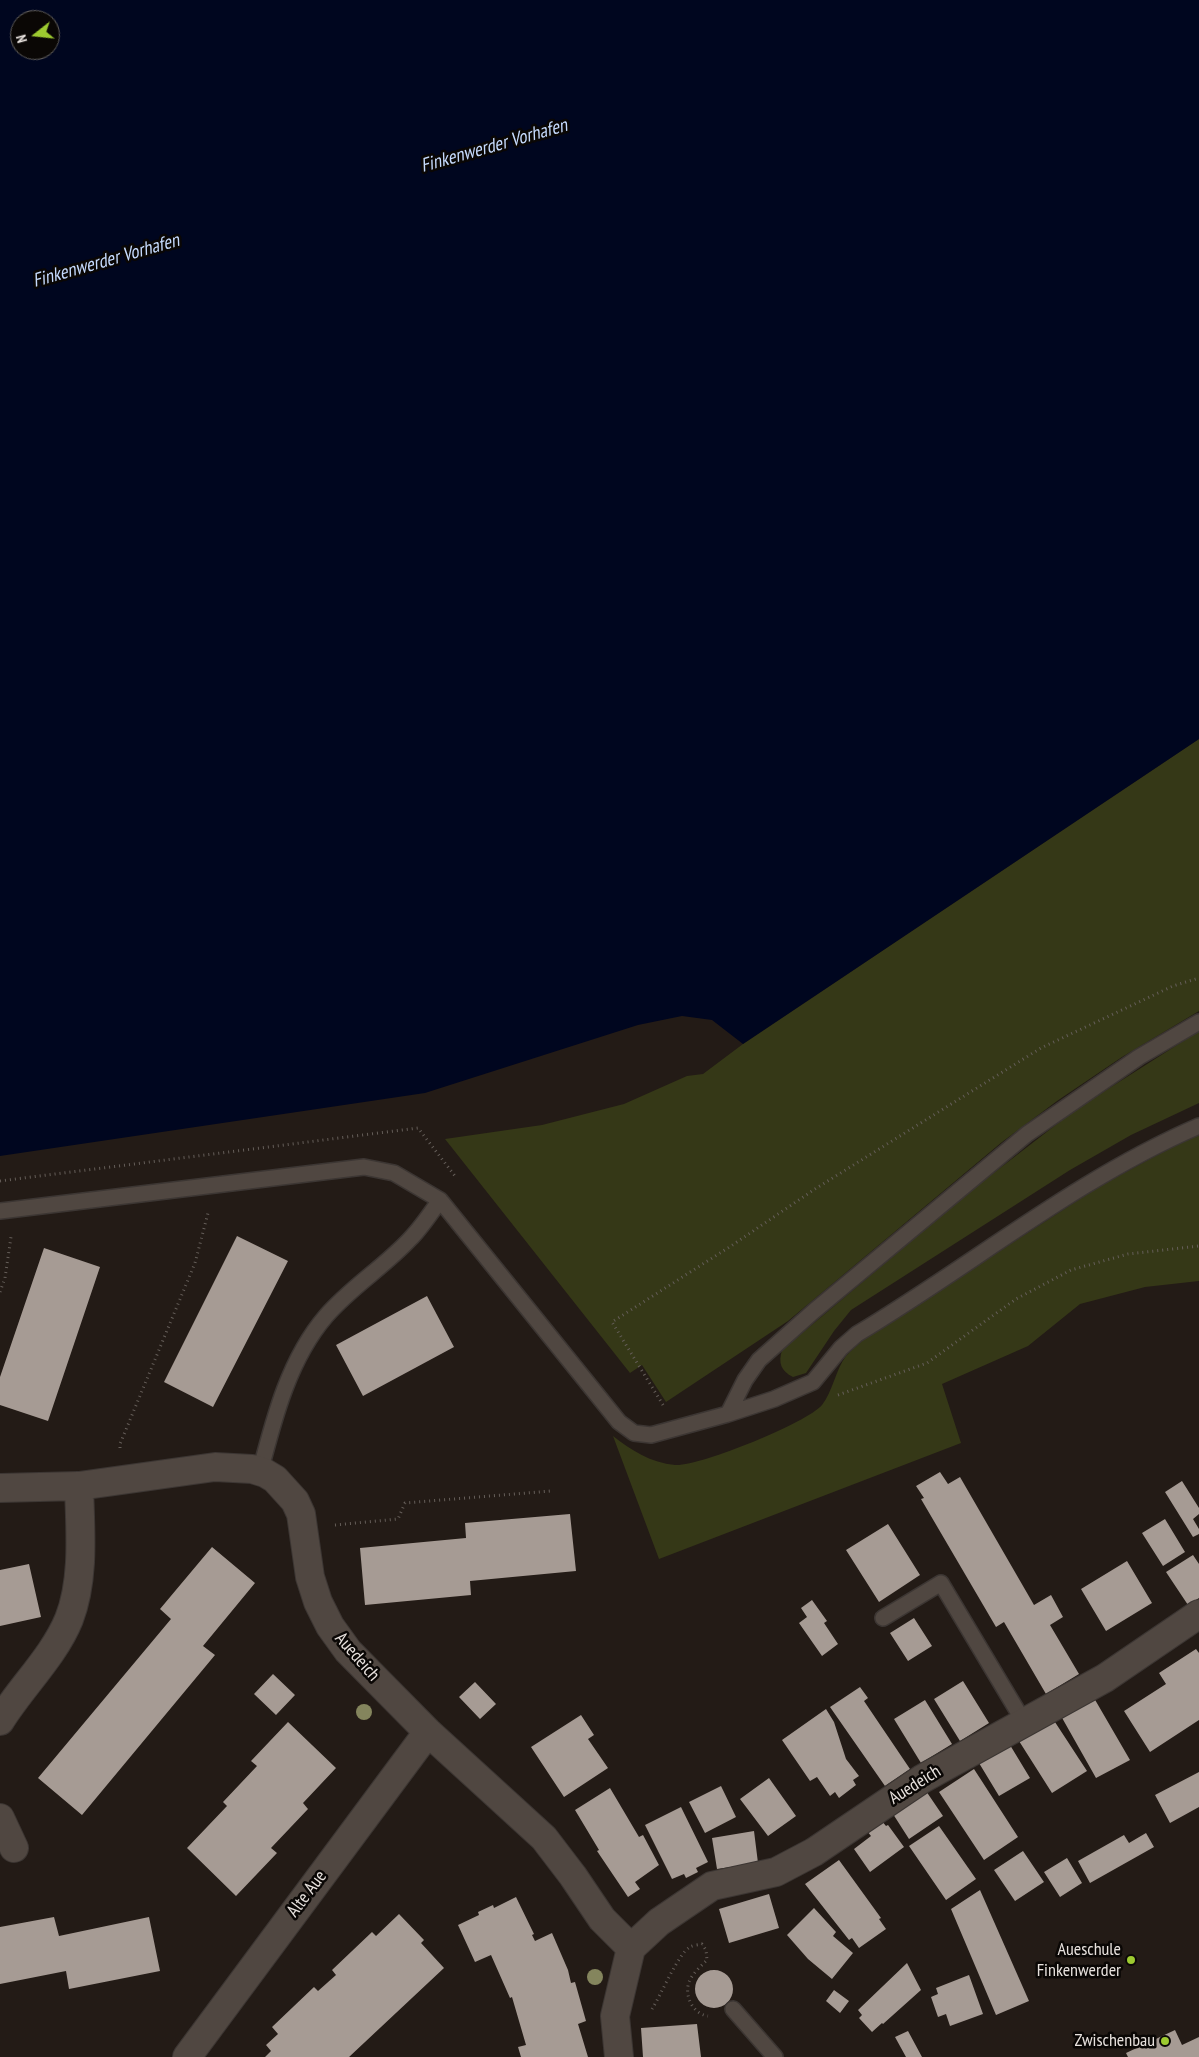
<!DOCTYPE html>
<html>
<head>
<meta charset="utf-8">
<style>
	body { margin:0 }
	#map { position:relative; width:1199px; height:2057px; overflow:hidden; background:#231b16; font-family:"PT Sans Narrow",sans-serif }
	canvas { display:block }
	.north { position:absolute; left:10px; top:10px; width:50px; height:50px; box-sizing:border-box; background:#0a0705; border:1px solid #635f5c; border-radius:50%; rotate:254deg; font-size:14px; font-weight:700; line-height:20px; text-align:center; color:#e8e2de }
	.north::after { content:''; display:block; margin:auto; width:18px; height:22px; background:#9dca30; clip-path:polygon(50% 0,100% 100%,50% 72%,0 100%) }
</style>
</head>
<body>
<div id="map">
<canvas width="1199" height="2057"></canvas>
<div class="north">N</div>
</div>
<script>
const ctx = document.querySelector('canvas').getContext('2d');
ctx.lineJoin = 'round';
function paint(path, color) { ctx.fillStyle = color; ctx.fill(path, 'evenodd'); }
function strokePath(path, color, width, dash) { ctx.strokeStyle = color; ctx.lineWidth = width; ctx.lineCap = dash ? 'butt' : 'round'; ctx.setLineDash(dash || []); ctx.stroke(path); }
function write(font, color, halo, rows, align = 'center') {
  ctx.font = font + ' "PT Sans Narrow",sans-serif'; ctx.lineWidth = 5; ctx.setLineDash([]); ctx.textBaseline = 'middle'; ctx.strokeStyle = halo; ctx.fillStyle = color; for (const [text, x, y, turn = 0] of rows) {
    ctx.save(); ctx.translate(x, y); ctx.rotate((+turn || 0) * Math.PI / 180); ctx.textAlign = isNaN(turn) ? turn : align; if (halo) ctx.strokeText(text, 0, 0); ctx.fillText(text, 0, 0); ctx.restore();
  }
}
paint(new Path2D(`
	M1199 739V1011L1122 1057 1057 1101 1002 1142 788 1321 666 1402 642 1365 630 1373 445 1139 542 1125 624 1104 687 1076 703 1074 743 1044Z
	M1199 1031V1103L1131 1135 1070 1170 851 1310 834 1331 806 1373 793 1377C781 1371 778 1363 782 1350L973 1189 1075 1110Z
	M1199 1135V1281L1145 1287 1080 1304 1028 1346 942 1384 961 1443 659 1559 613 1436C631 1450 651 1463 675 1465 698 1467 807 1423 822 1405 833 1391 835 1371 846 1356 851 1350 859 1344 865 1338L1100 1186 1185 1140Z`), '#353817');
paint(new Path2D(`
	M0 0H1199V739L743 1044 712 1020 682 1016 638 1025 425 1093 0 1156ZM20 20H50V50H20Z`), '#00061f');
paint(new Path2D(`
	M237 1236 288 1261 213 1407 164 1382Z
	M44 1248 100 1267 48 1421 0 1405V1377Z
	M427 1296 454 1347 363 1396 336 1345Z
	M940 1472 948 1484 960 1477 1034 1605 1051 1595 1063 1617 1050 1625 1079 1674 1046 1694 1004 1622 996 1627 921 1499 924 1498 916 1486Z
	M1182 1481 1199 1508V1514L1193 1519 1199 1529V1534L1193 1537 1165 1492Z
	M570 1514 576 1571 470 1581 471 1595 365 1605 360 1548 466 1538 465 1523Z
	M1165 1519 1185 1552 1163 1566 1142 1533Z
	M888 1524 920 1575 879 1602 846 1550Z
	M212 1547 255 1583 203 1646 215 1655 82 1815 38 1778 171 1619 160 1609Z
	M1193 1555 1199 1564V1598L1188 1605 1166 1572Z
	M1127 1561 1152 1603 1106 1631 1081 1589Z
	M29 1564 41 1617 0 1626V1570Z
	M812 1600 827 1621 824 1623 838 1644 822 1656 799 1623 807 1617 801 1608Z
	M914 1618 932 1646 908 1661 890 1633Z
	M1196 1649 1199 1653V1720L1150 1752 1124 1711 1166 1684 1159 1673Z
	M273 1674 295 1695 276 1715 254 1694Z
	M963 1681 989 1723 960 1741 934 1699Z
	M475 1682 496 1704 480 1719 459 1697Z
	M860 1687 868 1698 864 1701 910 1769 885 1786 830 1707Z
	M1094 1698 1130 1760 1096 1778 1061 1716Z
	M925 1700 952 1744 921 1763 894 1719Z
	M826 1709 834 1722 846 1759 859 1776 853 1780 856 1785 839 1798 835 1792 830 1796 817 1777 810 1781 782 1740Z
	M581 1715 594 1735 588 1739 608 1768 564 1797 531 1747Z
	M1053 1719 1087 1771 1052 1793 1019 1741Z
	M288 1722 336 1768 303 1803 308 1809 271 1848 277 1853 236 1896 187 1848 227 1806 223 1802 257 1766 251 1761Z
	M1010 1745 1030 1778 999 1796 979 1763Z
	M974 1769 1018 1837 984 1860 939 1792Z
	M1199 1772V1807L1170 1823 1155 1795Z
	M769 1778 796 1816 768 1836 740 1799Z
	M721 1786 736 1817 705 1833 689 1802Z
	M610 1788 639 1837 643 1835 659 1865 635 1882 640 1889 628 1897 597 1851 599 1850 575 1810Z
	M926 1791 943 1816 909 1839 893 1814Z
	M681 1807 708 1862 696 1868 698 1872 686 1878 684 1874 672 1879 645 1825Z
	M881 1820 886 1826 888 1825 904 1847 870 1872 854 1849 871 1836 867 1831Z
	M939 1826 976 1879 946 1900 909 1846Z
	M754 1831 758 1863 717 1869 712 1838Z
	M1146 1833 1154 1847 1090 1883 1078 1861 1124 1835 1129 1843Z
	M1023 1851 1044 1882 1015 1901 994 1870Z
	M1067 1858 1082 1883 1060 1897 1044 1872Z
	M839 1860 881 1918 879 1919 886 1929 859 1948 852 1938 849 1940 805 1884Z
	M980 1890 1029 2001 996 2015 951 1909Z
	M769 1894 779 1928 729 1943 719 1909Z
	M516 1897 534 1934 532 1935 535 1941 552 1933 568 1970 571 1983 575 1982 586 2021 578 2024 588 2057H521L518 2047 526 2045 512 1997 510 1998 491 1955 475 1962 458 1925 479 1915 478 1912 493 1905 494 1908Z
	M814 1908 836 1932 833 1936 853 1953 832 1979 808 1959 787 1935Z
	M399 1914 424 1940 421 1943 444 1968 349 2057H265L271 2051 266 2045 278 2034 272 2027 314 1987 318 1991 336 1975 332 1970 372 1932 376 1936Z
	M54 1917 59 1936 149 1917 160 1971 69 1989 66 1971 0 1984V1927Z
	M907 1963 921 1990 883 2024 882 2023 872 2032 859 2018 862 2015 858 2010Z
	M695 1989a19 19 0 1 1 38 0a19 19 0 1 1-38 0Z
	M969 1975 983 2014 950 2026 946 2014 938 2017 931 1997 938 1994 936 1988Z
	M834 1990 849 2001 840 2013 826 2001Z
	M697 2024 701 2057H643L641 2028Z
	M1175 2030 1182 2045 1199 2037V2057H1128L1126 2053Z
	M908 2031 922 2057H906L895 2037Z`), '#a69b94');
const service = new Path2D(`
	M0 1211 364 1167 394 1173 440 1200 619 1422 634 1433 651 1435 728 1414 774 1399 813 1382 841 1348 857 1334C971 1266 1076 1179 1199 1126
	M728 1414 745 1380 759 1360 814 1311 1027 1134 1139 1057 1199 1022
	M260 1472C274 1418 289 1359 326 1316 351 1287 384 1267 410 1239 421 1228 431 1213 440 1200
	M883 1618 941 1583 1024 1722
	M733 2009 775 2057`);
const minor = new Path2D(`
	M0 1488 79 1486 215 1467 252 1469 265 1473 275 1479 295 1501 301 1514 310 1577 318 1602 330 1626 348 1651 428 1732 544 1838 573 1876 602 1919 631 1948
	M0 1721C21 1687 54 1656 69 1619 85 1578 80 1528 79 1486
	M0 1818 14 1848
	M187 2057 428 1732
	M619 2057 615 2016 631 1948 659 1922 712 1886 776 1872 814 1852 922 1779 1105 1678 1199 1614`);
strokePath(service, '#3c3633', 18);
strokePath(minor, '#3c3633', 30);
strokePath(new Path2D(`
	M0 1181 418 1128 455 1176
	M0 1292 5 1278 11 1237
	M838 1395 927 1363 1016 1299 1071 1270 1128 1254 1199 1246
	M663 1405 612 1322 731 1246 815 1189 1041 1048 1173 986 1199 978
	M120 1448V1444L195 1263 208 1213
	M335 1525 398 1519 405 1503 551 1491
	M652 2009C661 1995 678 1954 690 1947 693 1945 699 1945 702 1944L706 1950 707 1960C701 1966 692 1974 689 1982 684 1996 693 2014 708 2016`), '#655e59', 3, [1, 4]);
strokePath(service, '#504741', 15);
strokePath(minor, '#504741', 28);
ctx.fillStyle = '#84855d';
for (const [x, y] of [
	[364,1712],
	[595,1977]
]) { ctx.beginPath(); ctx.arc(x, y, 8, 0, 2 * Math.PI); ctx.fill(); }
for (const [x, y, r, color] of [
	[1131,1960,5,"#9dca30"],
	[1165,2041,5,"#9dca30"]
]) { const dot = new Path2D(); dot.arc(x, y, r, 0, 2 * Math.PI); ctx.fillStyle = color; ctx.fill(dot); strokePath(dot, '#0a0705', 2); }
write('18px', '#e8e2de', '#0a0705', [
	["Auedeich",357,1657,49],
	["Auedeich",915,1785,-32],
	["Alte Aue",307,1894,-53]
]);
write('18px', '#e8e2de', '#0a0705', [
	["Aueschule",1121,1950],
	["Finkenwerder",1121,1971],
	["Zwischenbau",1155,2041]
], 'right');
write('italic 19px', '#c6dbfe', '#0a0705', [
	["Finkenwerder Vorhafen",494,146,-16],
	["Finkenwerder Vorhafen",106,261,-16]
]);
</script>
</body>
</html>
